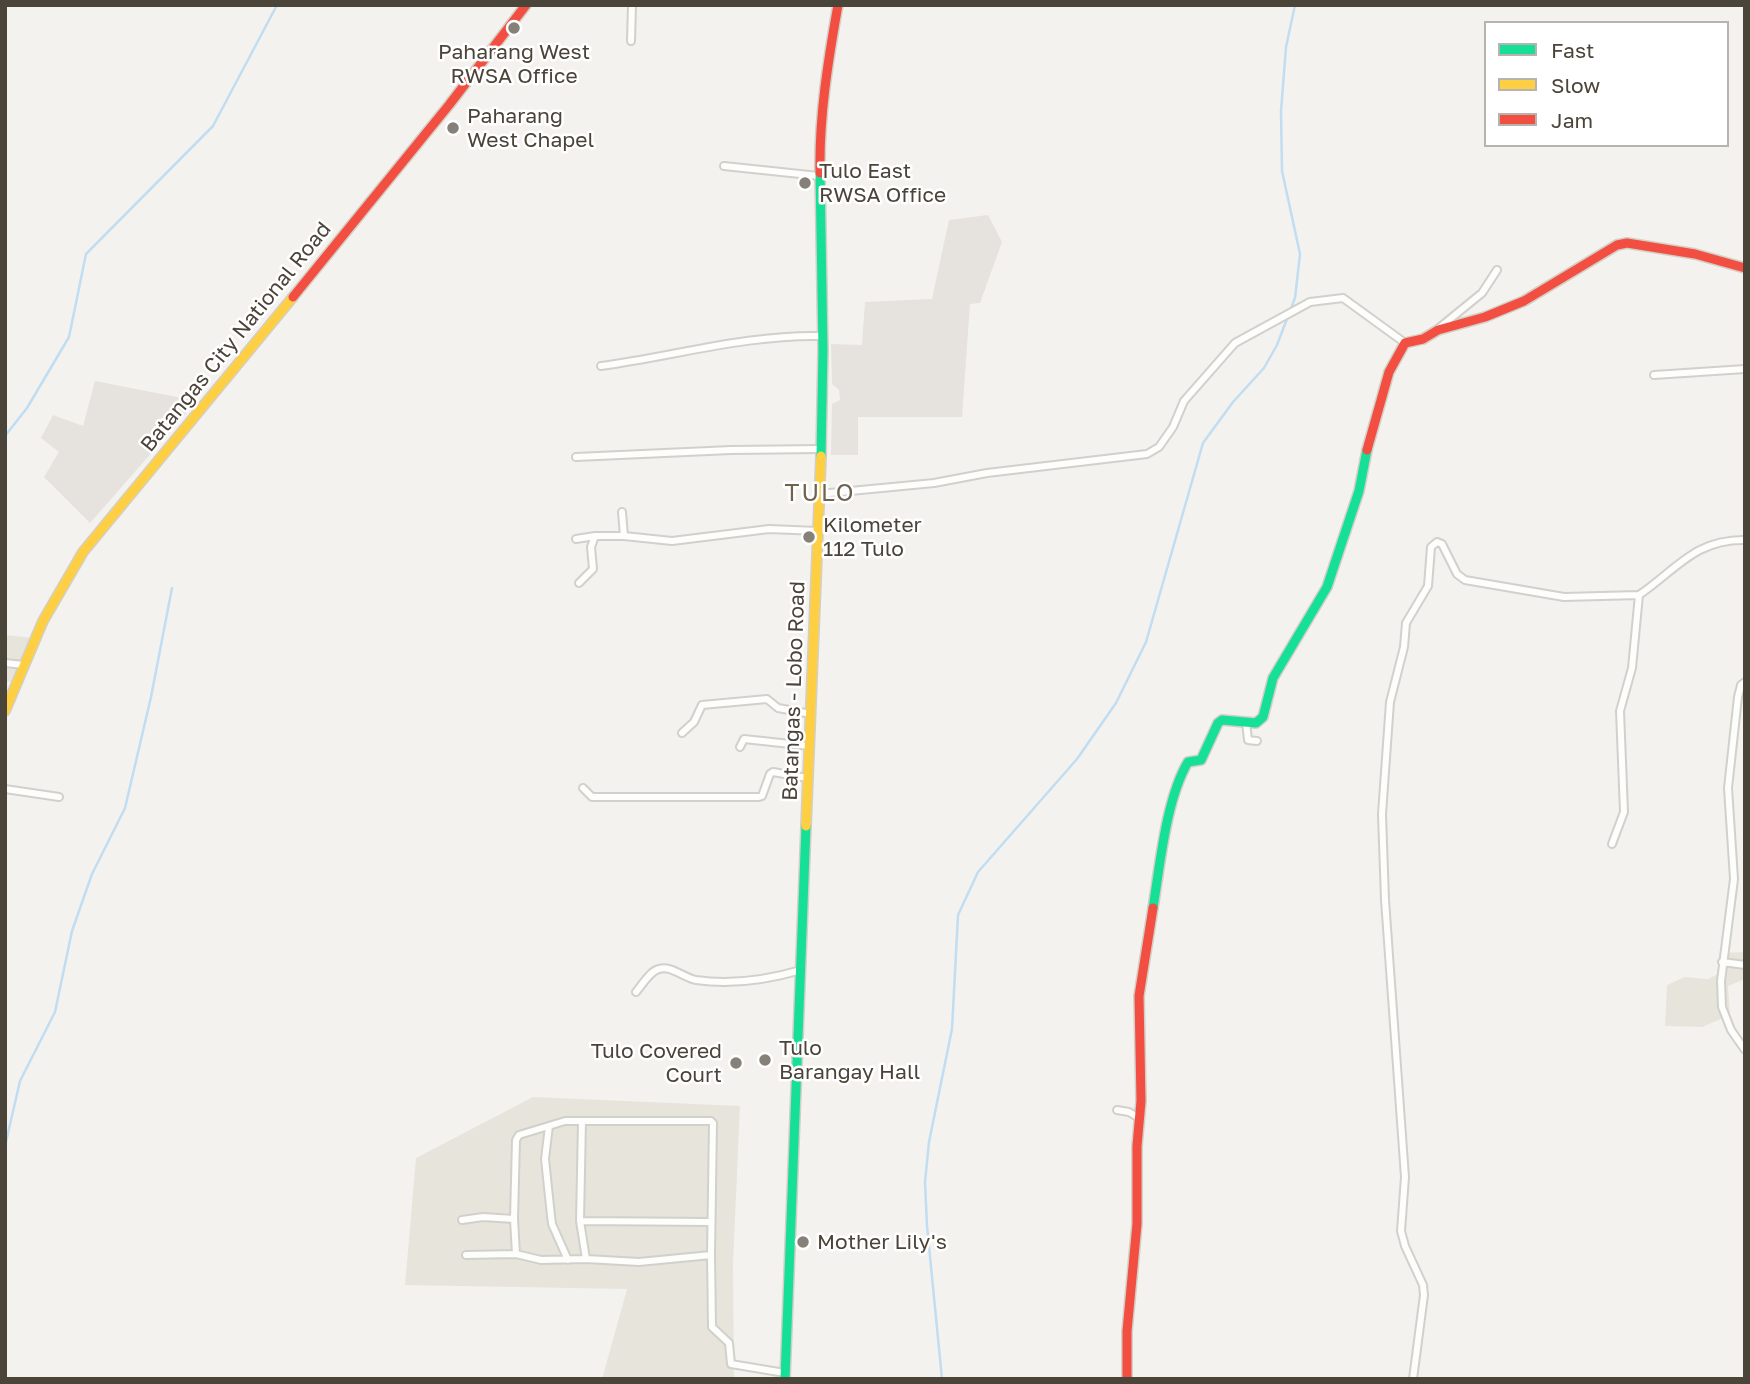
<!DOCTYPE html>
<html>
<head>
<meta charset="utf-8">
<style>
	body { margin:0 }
	#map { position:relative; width:1750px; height:1384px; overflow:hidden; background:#f4f2ee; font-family:"Golos Text",sans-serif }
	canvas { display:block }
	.frame { position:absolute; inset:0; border:7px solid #4b4439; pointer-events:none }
	.legend { position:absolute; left:1484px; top:21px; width:245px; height:126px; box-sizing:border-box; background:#fff; border:2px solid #b7b4b0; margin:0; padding:9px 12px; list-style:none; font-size:21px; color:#4b4439 }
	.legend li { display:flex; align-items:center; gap:14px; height:35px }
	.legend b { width:35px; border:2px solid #b7b4b0 }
</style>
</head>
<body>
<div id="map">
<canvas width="1750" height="1384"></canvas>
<div class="frame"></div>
<ul class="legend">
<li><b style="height:9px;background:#16e098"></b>Fast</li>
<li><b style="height:9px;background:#ffcf43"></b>Slow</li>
<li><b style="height:9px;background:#f24e42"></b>Jam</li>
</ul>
</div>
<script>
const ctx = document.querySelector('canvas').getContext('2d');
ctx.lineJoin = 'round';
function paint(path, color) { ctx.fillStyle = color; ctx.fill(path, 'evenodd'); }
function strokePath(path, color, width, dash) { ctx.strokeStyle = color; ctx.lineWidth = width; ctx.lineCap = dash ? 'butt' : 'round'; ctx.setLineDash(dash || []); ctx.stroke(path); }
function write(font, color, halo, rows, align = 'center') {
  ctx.font = font + ' "Golos Text",sans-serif'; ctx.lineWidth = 5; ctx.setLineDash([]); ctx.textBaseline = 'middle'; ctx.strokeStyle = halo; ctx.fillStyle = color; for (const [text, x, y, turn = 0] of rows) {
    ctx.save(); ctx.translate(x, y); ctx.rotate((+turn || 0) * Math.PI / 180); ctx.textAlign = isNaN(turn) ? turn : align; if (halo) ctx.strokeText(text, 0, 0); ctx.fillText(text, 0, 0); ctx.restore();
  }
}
paint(new Path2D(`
	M5 635 33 638 12 682 5 681Z
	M1745 952V979L1728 986 1730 1015 1702 1027 1665 1026 1667 985 1685 977 1708 979 1718 974 1720 953Z
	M533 1097 740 1106 733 1264 734 1379H602L627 1289 405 1285 416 1158Z`), '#e7e4dc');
paint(new Path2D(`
	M988 215 1002 242 980 303 970 304 962 417H858V455H831L832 404 840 400 839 390 832 384 831 344 862 345 865 302 932 299 949 220Z
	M95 381 197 401 90 523 44 477 59 452 41 438 53 415 83 426Z`), '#e6e2de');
strokePath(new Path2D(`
	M5 436 27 408 69 337 86 254 213 126 277 5
	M5 1146 20 1081 55 1012 72 931 92 874 125 808 151 697 172 588
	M942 1379 927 1226 925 1182 929 1142 952 1029 958 915 978 872 1077 759 1116 703 1146 642 1203 443 1233 402 1264 368 1277 345 1295 298 1300 254 1282 171 1281 111 1286 47 1295 5`), '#c0ddf1', 2.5);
const street = new Path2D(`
	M631 41 632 5
	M724 166 819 176
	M1439 328 1482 293 1497 270
	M601 366C675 356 748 334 823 336
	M1654 375 1745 369
	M576 457 731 450 821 449
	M819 494 934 483 987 473 1147 454 1159 447 1173 427 1184 401 1235 343 1310 302 1343 298 1405 343
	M622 512 624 536
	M576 539 595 536H624L672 541 769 529 818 531
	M579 583 593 569 591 547 595 536
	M1639 595C1676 570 1695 539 1745 540
	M5 663 24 665
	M1745 682 1741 685 1738 697 1728 788 1734 879 1721 981 1722 1007 1731 1030 1745 1050
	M1246 722 1248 740 1257 741
	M682 733 694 722 702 705 767 699 778 708 811 714
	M740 747 744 739 809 746
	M583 788 592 797H759L762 796 770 774 773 772 807 778
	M5 789 59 797
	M1722 962 1745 965
	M636 992C642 985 650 971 659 969 671 965 684 978 696 980 731 985 767 980 801 970
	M1117 1110 1129 1112 1139 1118
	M549 1126 545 1159 551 1216 552 1224 568 1260
	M462 1220 483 1217 514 1219
	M580 1221 711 1222
	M516 1254 514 1219 516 1140 519 1135 565 1121H711L713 1123 711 1255 712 1327 729 1343 731 1364 785 1373
	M466 1255 516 1254 541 1260 586 1259 580 1221 582 1121
	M586 1259 639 1262 711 1255
	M1413 1379 1424 1295 1423 1285 1405 1246 1401 1231 1405 1177 1385 900 1382 814 1390 702 1404 647 1406 623 1428 586 1431 547 1437 542 1442 544 1457 574 1465 580 1564 597 1639 595 1632 668 1620 711 1624 812 1612 844`);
const fast = new Path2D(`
	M820 173 823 350 821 456
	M1153 908C1160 865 1166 799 1188 762L1201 760 1218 723 1222 720 1256 723 1263 717 1273 678 1327 587 1359 491 1367 450
	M785 1379 806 826`);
const slow = new Path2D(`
	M5 711 43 621 83 552 293 297
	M806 826 821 456`);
const jam = new Path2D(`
	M820 173C819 116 828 61 838 5
	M293 297 449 105 526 5
	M1367 450 1389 372 1405 343 1423 339 1438 330 1485 317 1524 301 1617 245 1627 243 1695 254 1745 268
	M1127 1379V1331L1137 1224V1146L1141 1101 1139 996 1153 908`);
strokePath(street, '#d2d0cb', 10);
strokePath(fast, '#d3cfc5', 12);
strokePath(slow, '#d3cfc5', 12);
strokePath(jam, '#d3cfc5', 12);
strokePath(street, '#fdfdfc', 6);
strokePath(fast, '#16e098', 9);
strokePath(slow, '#ffcf43', 9);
strokePath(jam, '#f24e42', 9);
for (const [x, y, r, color] of [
	[514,28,7,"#868178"],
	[453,128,7,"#868178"],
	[805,183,7,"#868178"],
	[809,537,7,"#868178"],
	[765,1060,7,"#868178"],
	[736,1063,7,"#868178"],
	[803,1242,7,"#868178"]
]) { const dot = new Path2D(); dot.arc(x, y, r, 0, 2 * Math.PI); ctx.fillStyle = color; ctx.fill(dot); strokePath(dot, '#fff', 2.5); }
write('21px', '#4b4439', '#fff', [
	["Paharang West",514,52,"center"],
	["RWSA Office",514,76,"center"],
	["Paharang",467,116],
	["West Chapel",467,140],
	["Tulo East",819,171],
	["RWSA Office",819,195],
	["Kilometer",823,525],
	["112 Tulo",823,549],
	["Tulo",779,1048],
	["Barangay Hall",779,1072],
	["Tulo Covered",722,1051,"right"],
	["Court",722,1075,"right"],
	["Mother Lily's",817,1242]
], 'left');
write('21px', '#4b4439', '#fff', [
	["Batangas City National Road",236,337,-51],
	["Batangas - Lobo Road",794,691,-88]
]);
ctx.letterSpacing = '2px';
write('24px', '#6e6250', '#fff', [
	["TULO",820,493]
]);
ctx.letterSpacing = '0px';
</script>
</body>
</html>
